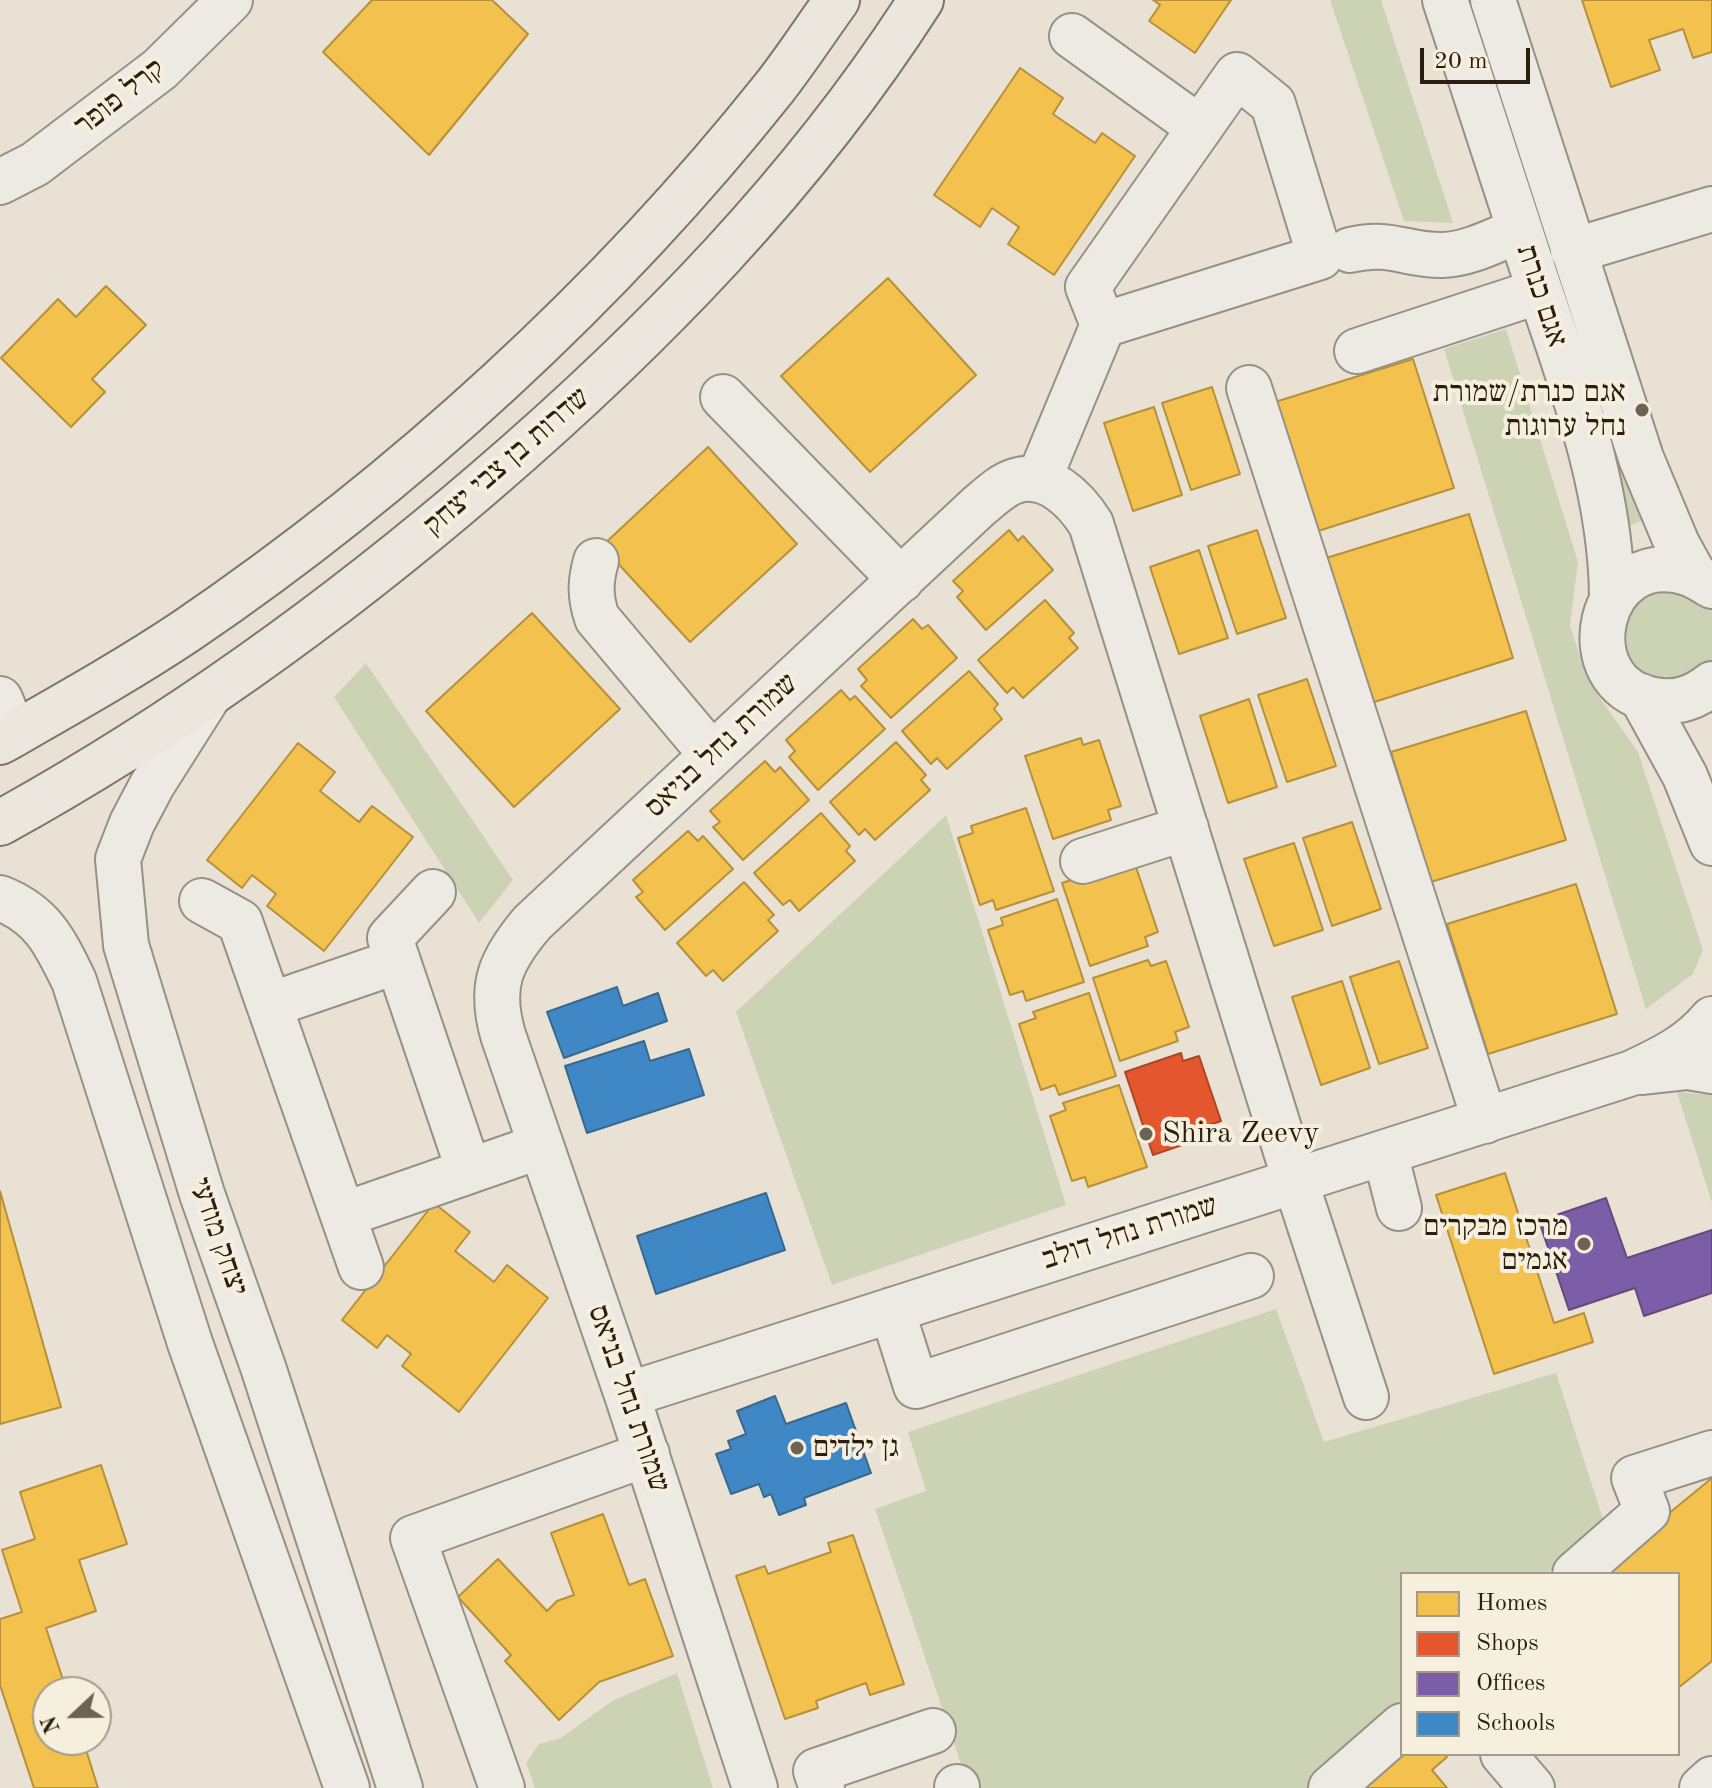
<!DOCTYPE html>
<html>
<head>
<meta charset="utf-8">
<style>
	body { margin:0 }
	#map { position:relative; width:1712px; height:1788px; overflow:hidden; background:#e9e2d4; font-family:"Old Standard TT",serif }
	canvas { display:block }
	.legend { position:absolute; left:1400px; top:1572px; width:280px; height:184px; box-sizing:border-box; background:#f6efde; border:2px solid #a59b8b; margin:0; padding:10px 14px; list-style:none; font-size:24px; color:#2b1d0f }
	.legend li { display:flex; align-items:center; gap:16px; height:40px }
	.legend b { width:40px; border:2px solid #a59b8b }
	.north { position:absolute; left:32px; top:1676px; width:80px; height:80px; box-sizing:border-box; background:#f6efde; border:2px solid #a59b8b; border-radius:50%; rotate:248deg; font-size:22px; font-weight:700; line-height:32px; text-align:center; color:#2b1d0f }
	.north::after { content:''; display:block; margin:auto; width:28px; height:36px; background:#6e6254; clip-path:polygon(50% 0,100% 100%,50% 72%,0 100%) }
	.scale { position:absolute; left:1420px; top:48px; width:110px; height:36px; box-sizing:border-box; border:4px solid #2b1d0f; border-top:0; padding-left:10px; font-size:24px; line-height:28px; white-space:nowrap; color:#2b1d0f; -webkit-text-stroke:6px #f6efde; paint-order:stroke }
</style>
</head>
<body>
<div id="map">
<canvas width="1712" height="1788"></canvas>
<ul class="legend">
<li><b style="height:22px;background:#f2c14e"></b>Homes</li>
<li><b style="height:22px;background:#e4572e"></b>Shops</li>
<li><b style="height:22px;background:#7b5ea7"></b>Offices</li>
<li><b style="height:22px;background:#3f88c5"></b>Schools</li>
</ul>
<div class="north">N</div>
<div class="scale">20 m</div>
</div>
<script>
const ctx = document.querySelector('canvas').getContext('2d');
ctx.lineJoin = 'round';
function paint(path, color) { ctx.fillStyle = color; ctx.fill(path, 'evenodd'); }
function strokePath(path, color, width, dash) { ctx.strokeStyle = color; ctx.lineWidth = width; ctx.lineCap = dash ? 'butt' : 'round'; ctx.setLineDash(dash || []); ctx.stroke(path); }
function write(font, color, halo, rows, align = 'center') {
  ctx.font = font + ' "Old Standard TT","Frank Ruhl Libre",serif'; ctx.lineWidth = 8; ctx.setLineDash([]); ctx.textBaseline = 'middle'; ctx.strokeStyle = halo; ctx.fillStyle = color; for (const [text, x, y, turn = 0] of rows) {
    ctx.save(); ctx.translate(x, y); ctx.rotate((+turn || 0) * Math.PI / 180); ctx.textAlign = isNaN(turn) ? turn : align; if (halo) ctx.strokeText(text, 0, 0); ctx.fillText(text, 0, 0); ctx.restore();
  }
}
paint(new Path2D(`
	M1330 0H1381L1453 223 1404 221Z
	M1458 0H1469L1616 445 1647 518 1621 530Z
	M1506 329 1578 562 1570 625 1579 654 1595 691 1638 752 1703 950 1693 974 1646 1009 1444 349Z
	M1661 582 1712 603V664L1672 685 1641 676 1621 648 1622 614Z
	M366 663 513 880 479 923 334 697Z
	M946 815 1066 1205 832 1285 736 1012Z
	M1677 1092 1712 1095V1203Z
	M1276 1309 1324 1442 1556 1373 1604 1522 1546 1574H1402V1703L1306 1788H969L875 1509 926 1491 908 1432Z
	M677 1673 713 1788H535L526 1763 539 1744 561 1738 612 1701Z`), '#ccd3b5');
const homes = new Path2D(`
	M372 0H492L528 34 429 155 323 52Z
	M1153 0H1231L1195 53 1149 21 1160 5Z
	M1582 0H1712V52L1693 58 1683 29 1649 40 1660 70 1611 87Z
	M1020 68 1063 98 1053 114 1095 143 1102 133 1135 156 1054 275 1008 244 1019 227 992 208 980 227 934 195Z
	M888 278 976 375 870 472 781 376Z
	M106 286 146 325 92 379 105 392 71 427 1 358 58 299 76 317Z
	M1413 359 1454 488 1315 532 1275 402Z
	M1212 387 1240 474 1191 490 1162 403Z
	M1154 407 1182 495 1133 511 1104 423Z
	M708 447 797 544 690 642 602 546Z
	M1469 514 1513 658 1368 704 1323 559Z
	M1009 530 1018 541 1023 536 1053 570 986 630 957 597 963 591 953 581Z
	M1257 530 1286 618 1237 634 1208 546Z
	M1199 550 1228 638 1179 654 1150 567Z
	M1045 600 1074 633 1069 638 1078 648 1023 698 1013 687 1007 693 978 660Z
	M532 613 620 709 514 807 426 711Z
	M913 619 922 629 928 625 957 658 891 718 861 686 867 680 858 669Z
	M969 671 998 704 994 709 1002 719 947 769 937 758 931 764 902 731Z
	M1307 679 1336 766 1287 782 1258 695Z
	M841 690 850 700 855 696 885 729 818 790 789 757 795 751 786 740Z
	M1249 699 1277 787 1228 803 1200 716Z
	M1526 711 1566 840 1431 882 1391 752Z
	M1081 738 1083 745 1099 740 1121 806 1108 810 1111 820 1053 839 1025 756Z
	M896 742 926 775 921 780 930 790 875 840 865 829 859 835 830 802Z
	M298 743 335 772 320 791 359 822 372 806 413 837 324 951 267 906 276 894 252 875 242 888 207 860Z
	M765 761 775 772 780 767 809 800 743 860 713 827 720 822 710 811Z
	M1026 808 1054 891 996 910 993 900 980 905 958 838 973 833 971 826Z
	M821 813 850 846 846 851 855 861 799 911 790 900 783 905 754 873Z
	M1352 822 1381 909 1332 926 1303 838Z
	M688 831 698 841 703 836 733 869 665 930 636 897 643 892 633 880Z
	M1294 843 1323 930 1274 946 1244 859Z
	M1117 865 1136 867 1158 932 1145 937 1148 946 1090 966 1062 883Z
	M744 882 774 915 768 920 778 931 723 981 713 970 706 976 677 943Z
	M1576 884 1617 1014 1488 1054 1447 924Z
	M1057 899 1084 982 1026 1001 1023 991 1010 995 988 930 1003 925 1001 918Z
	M1148 960 1151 966 1166 961 1189 1027 1175 1032 1178 1041 1120 1061 1093 978Z
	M1399 961 1428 1048 1379 1064 1350 977Z
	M1342 981 1370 1068 1321 1085 1292 997Z
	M1089 993 1116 1076 1059 1095 1055 1085 1041 1090 1019 1024 1036 1018 1033 1012Z
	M1119 1085 1147 1167 1088 1187 1085 1177 1072 1181 1050 1116 1066 1110 1063 1103Z
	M1505 1173 1554 1323 1584 1313 1593 1342 1494 1374 1436 1195Z
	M0 1191 61 1407 0 1424Z
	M434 1203 470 1232 455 1251 494 1282 507 1265 548 1298 459 1412 402 1366 411 1354 387 1335 377 1348 342 1320Z
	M101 1465 127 1544 79 1560 96 1611 46 1628 67 1692H48V1740H83L98 1788H34L0 1685V1619L22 1612 2 1550 35 1539 20 1492Z
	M1712 1478V1661L1678 1688V1574H1595Z
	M603 1514 629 1585 645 1579 673 1656 599 1682 559 1720 505 1661 511 1655 458 1597 498 1559 547 1611 557 1601 574 1595 551 1533Z
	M853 1535 904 1684 870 1695 866 1683 816 1701 818 1708 785 1719 736 1576 765 1566 768 1574 831 1552 828 1543Z
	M1402 1754H1444L1447 1757 1432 1770 1447 1788H1351Z`);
paint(homes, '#f2c14e');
strokePath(homes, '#b6903b', 2);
const shops = new Path2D(`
	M1181 1053 1183 1061 1199 1056 1221 1121 1207 1126 1211 1135 1153 1155 1125 1072Z`);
paint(shops, '#e4572e');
strokePath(shops, '#ac4625', 2);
const offices = new Path2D(`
	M1606 1198 1627 1258 1712 1230V1293L1644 1316 1635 1288 1569 1310 1539 1221Z`);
paint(offices, '#7b5ea7');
strokePath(offices, '#634a79', 2);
const schools = new Path2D(`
	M617 987 623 1006 658 993 667 1021 564 1058 547 1012Z
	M644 1041 650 1061 689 1049 704 1095 587 1133 565 1066Z
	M766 1193 785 1250 656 1294 637 1236Z
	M775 1396 786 1424 846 1403 871 1473 804 1498 806 1505 779 1515 771 1494 764 1497 759 1484 731 1494 716 1454 731 1449 728 1441 746 1434 737 1411Z`);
paint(schools, '#3f88c5');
strokePath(schools, '#39688e', 2);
const minor = new Path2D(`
	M1445 0C1473 87 1501 174 1530 261 1566 371 1611 481 1612 597
	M1493 0 1641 458 1677 544 1694 575
	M1072 36 1200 128
	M0 182 35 164 160 69 230 0
	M1350 250C1391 240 1407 256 1443 255 1470 254 1495 240 1520 230
	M1573 251 1712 209
	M1357 351 1540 291
	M1249 388 1485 1121
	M723 397 901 580
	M1039 479 1103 325 1088 287 1237 75 1273 104 1320 257 1103 325
	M596 561C590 582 590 597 597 618L712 755
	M1712 586C1705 582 1698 577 1690 574 1596 542 1568 686 1654 700 1677 704 1694 698 1712 684
	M209 695 152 785 132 823 118 859 126 945 202 1194 263 1367 400 1788
	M1641 696 1685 776 1712 843
	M0 699 14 734
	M1083 861 1186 828
	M433 892 390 938 469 1171
	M0 898C43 915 55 942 74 981L190 1343 347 1788
	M202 901 240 922 361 1267
	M270 1005 398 961
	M1643 1072 1688 1067 1712 1071
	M1385 1153 1399 1208
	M343 1215 541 1146
	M892 1310 916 1386 1251 1276
	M627 1395 1632 1073C1662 1059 1691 1045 1712 1019
	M1575 1574 1647 1511 1634 1478 1712 1453
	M1503 1754 1532 1788
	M502 1788 413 1538 647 1454
	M755 1788 627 1395 503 1035C489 986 500 961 532 923L979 506C990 497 1002 485 1015 481 1047 470 1076 500 1091 524L1295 1180 1366 1397
	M822 1788 816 1771 933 1731
	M957 1788V1787
	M1331 1788 1402 1726
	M1702 1788 1712 1779`);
const major = new Path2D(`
	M0 742C63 706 126 671 186 631 404 483 610 294 774 88 796 60 816 29 837 0
	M0 823C174 727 335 611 486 481 650 340 804 183 921 0`);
strokePath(minor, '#969187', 48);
strokePath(major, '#7c766d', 48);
strokePath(minor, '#edeae3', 44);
strokePath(major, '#ebe6de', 44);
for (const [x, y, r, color] of [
	[1642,410,8,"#6e6254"],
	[1146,1134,8,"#6e6254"],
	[1584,1244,8,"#6e6254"],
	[797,1448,8,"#6e6254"]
]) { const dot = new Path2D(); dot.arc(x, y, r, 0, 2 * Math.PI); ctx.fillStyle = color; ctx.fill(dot); strokePath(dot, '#f6efde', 3); }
write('30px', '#2b1d0f', '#f6efde', [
	["קרל פופר",120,98,-38],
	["אגם כנרת",1541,296,72],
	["שדרות בן צבי יצחק",507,462,-41],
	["שמורת נחל בניאס",722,746,-43],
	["שמורת נחל דולב",1130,1233,-18],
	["יצחק מודעי",218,1237,71],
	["שמורת נחל בניאס",628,1399,71]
]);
write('30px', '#2b1d0f', '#f6efde', [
	["אגם כנרת/שמורת",1626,393],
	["נחל ערוגות",1626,427],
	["Shira Zeevy",1162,1134,"left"],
	["מרכז מבקרים",1568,1227],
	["אגמים",1568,1261],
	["גן ילדים",813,1448,"left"]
], 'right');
</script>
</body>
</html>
